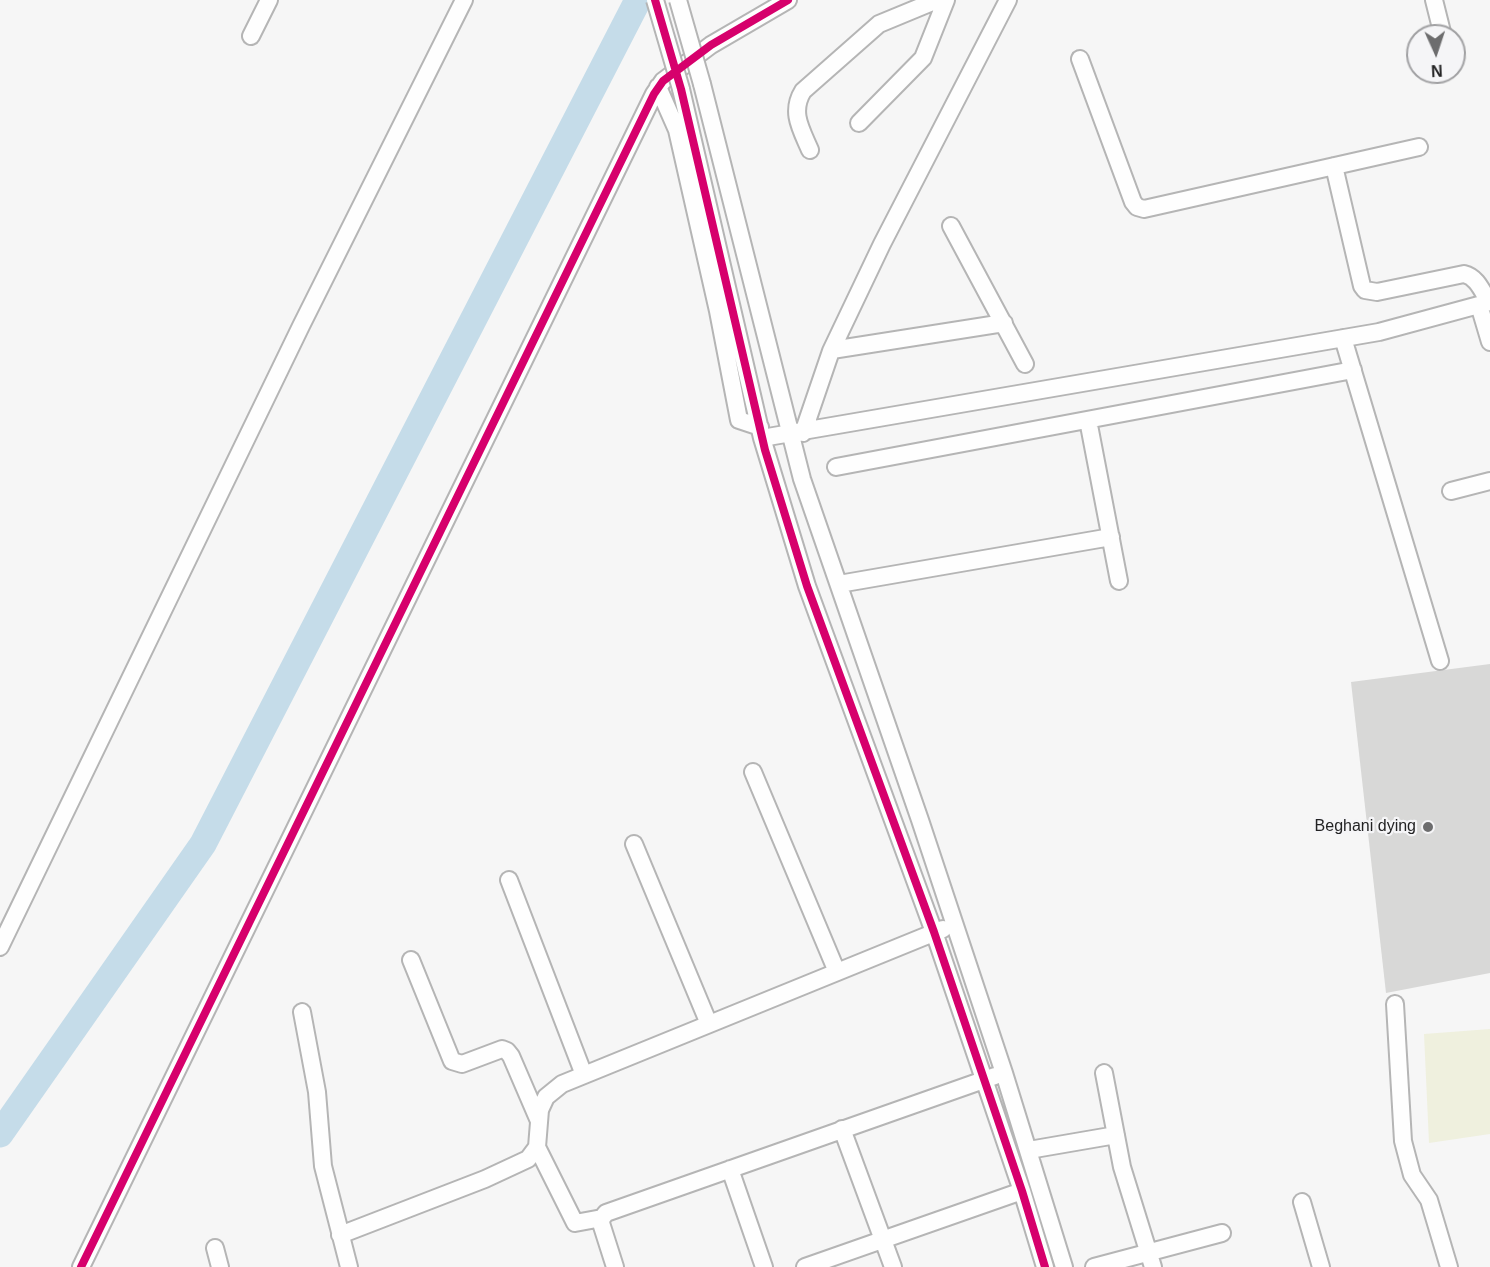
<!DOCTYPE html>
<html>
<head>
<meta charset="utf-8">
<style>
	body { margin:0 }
	#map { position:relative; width:1490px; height:1267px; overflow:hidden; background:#f6f6f6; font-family:Helvetica,sans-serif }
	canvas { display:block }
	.north { position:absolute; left:1406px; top:24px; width:60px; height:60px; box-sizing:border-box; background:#f5f5f7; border:2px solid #a1a1a3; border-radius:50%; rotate:177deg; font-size:16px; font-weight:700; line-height:24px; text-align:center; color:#232324 }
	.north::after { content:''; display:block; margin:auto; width:21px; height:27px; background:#6d6d6e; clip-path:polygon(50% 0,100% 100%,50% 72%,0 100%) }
</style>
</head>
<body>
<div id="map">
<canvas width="1490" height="1267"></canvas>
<div class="north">N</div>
</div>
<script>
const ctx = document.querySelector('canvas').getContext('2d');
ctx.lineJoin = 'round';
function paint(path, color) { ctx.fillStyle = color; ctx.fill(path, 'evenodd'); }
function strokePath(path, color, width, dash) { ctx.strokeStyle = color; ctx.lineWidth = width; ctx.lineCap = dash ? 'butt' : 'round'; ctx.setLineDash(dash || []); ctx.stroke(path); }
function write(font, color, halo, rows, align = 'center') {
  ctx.font = font + ' Helvetica,sans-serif'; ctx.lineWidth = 4.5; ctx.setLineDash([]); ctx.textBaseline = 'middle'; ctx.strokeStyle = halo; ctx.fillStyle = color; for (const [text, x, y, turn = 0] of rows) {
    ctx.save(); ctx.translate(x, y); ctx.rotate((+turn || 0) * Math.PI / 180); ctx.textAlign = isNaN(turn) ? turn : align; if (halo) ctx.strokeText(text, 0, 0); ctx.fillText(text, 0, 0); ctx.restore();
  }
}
paint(new Path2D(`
	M1490 1029V1134L1429 1143 1424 1034Z`), '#eff0de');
strokePath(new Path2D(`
	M0 1134 203 844 638 0`), '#c5dce9', 27);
paint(new Path2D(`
	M1490 664V973L1386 993 1351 682Z`), '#d8d8d7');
const minor = new Path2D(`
	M1434 0 1443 36
	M251 36 269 0
	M1080 59 1133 202 1137 207 1144 209 1419 147
	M702 84 802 479 920 820 1004 1073 1064 1267
	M658 87 677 130 718 311 739 420 760 427
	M681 89 762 438 807 586 934 932 1022 1191 1045 1267
	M859 123 923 58 946 0
	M810 150C801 129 790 112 803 91L879 24 937 0
	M1334 166 1362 286 1365 290 1377 292 1464 274C1477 277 1482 291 1489 302
	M951 226 1025 364
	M1479 305 1490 342
	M1343 338 1440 661
	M832 350 1004 323
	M1088 420 1119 581
	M803 433 831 351 882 244 1008 0
	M762 438 1379 332 1490 302
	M836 467 1353 370
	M1451 491 1490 481
	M839 584 1111 537
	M753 772 837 972
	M634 844 709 1024
	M509 880 584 1075
	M0 947 301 326 464 0
	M411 960 452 1061 462 1064 502 1049 507 1051 511 1056 539 1121
	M1395 1004 1403 1141 1412 1175 1429 1200 1449 1267
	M302 1012 317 1092 323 1166 349 1267
	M1104 1073 1122 1167 1153 1267
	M842 1129 893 1267
	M537 1147 575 1223 602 1218
	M1029 1150 1116 1135
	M730 1169 764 1267
	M1302 1202 1321 1267
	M340 1235 485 1179 528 1159 537 1147 540 1110 546 1097 562 1084 943 929
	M215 1248 220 1267
	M81 1267 654 94 663 81 711 45 788 0
	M615 1267 601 1223 602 1218 606 1213 995 1076
	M805 1267 1022 1191
	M1094 1267 1222 1233`);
strokePath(minor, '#b5b5b5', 20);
strokePath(minor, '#fefefe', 16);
const minorBridge = new Path2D(`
	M655 0 681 89
	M678 0 702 84`);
strokePath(minorBridge, '#b5b5b5', 20, []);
strokePath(minorBridge, '#fefefe', 16);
strokePath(new Path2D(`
	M655 0 681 89 765 450 807 586 934 932 1022 1191 1045 1267
	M81 1267 654 94 663 81 711 45 788 0`), '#d6006c', 8);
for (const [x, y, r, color] of [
	[1428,827,6,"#6d6d6e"]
]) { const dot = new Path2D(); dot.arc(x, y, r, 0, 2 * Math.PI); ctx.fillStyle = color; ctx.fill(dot); strokePath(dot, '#f5f5f7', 2); }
write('16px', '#232324', '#f5f5f7', [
	["Beghani dying",1416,827]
], 'right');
</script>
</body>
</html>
